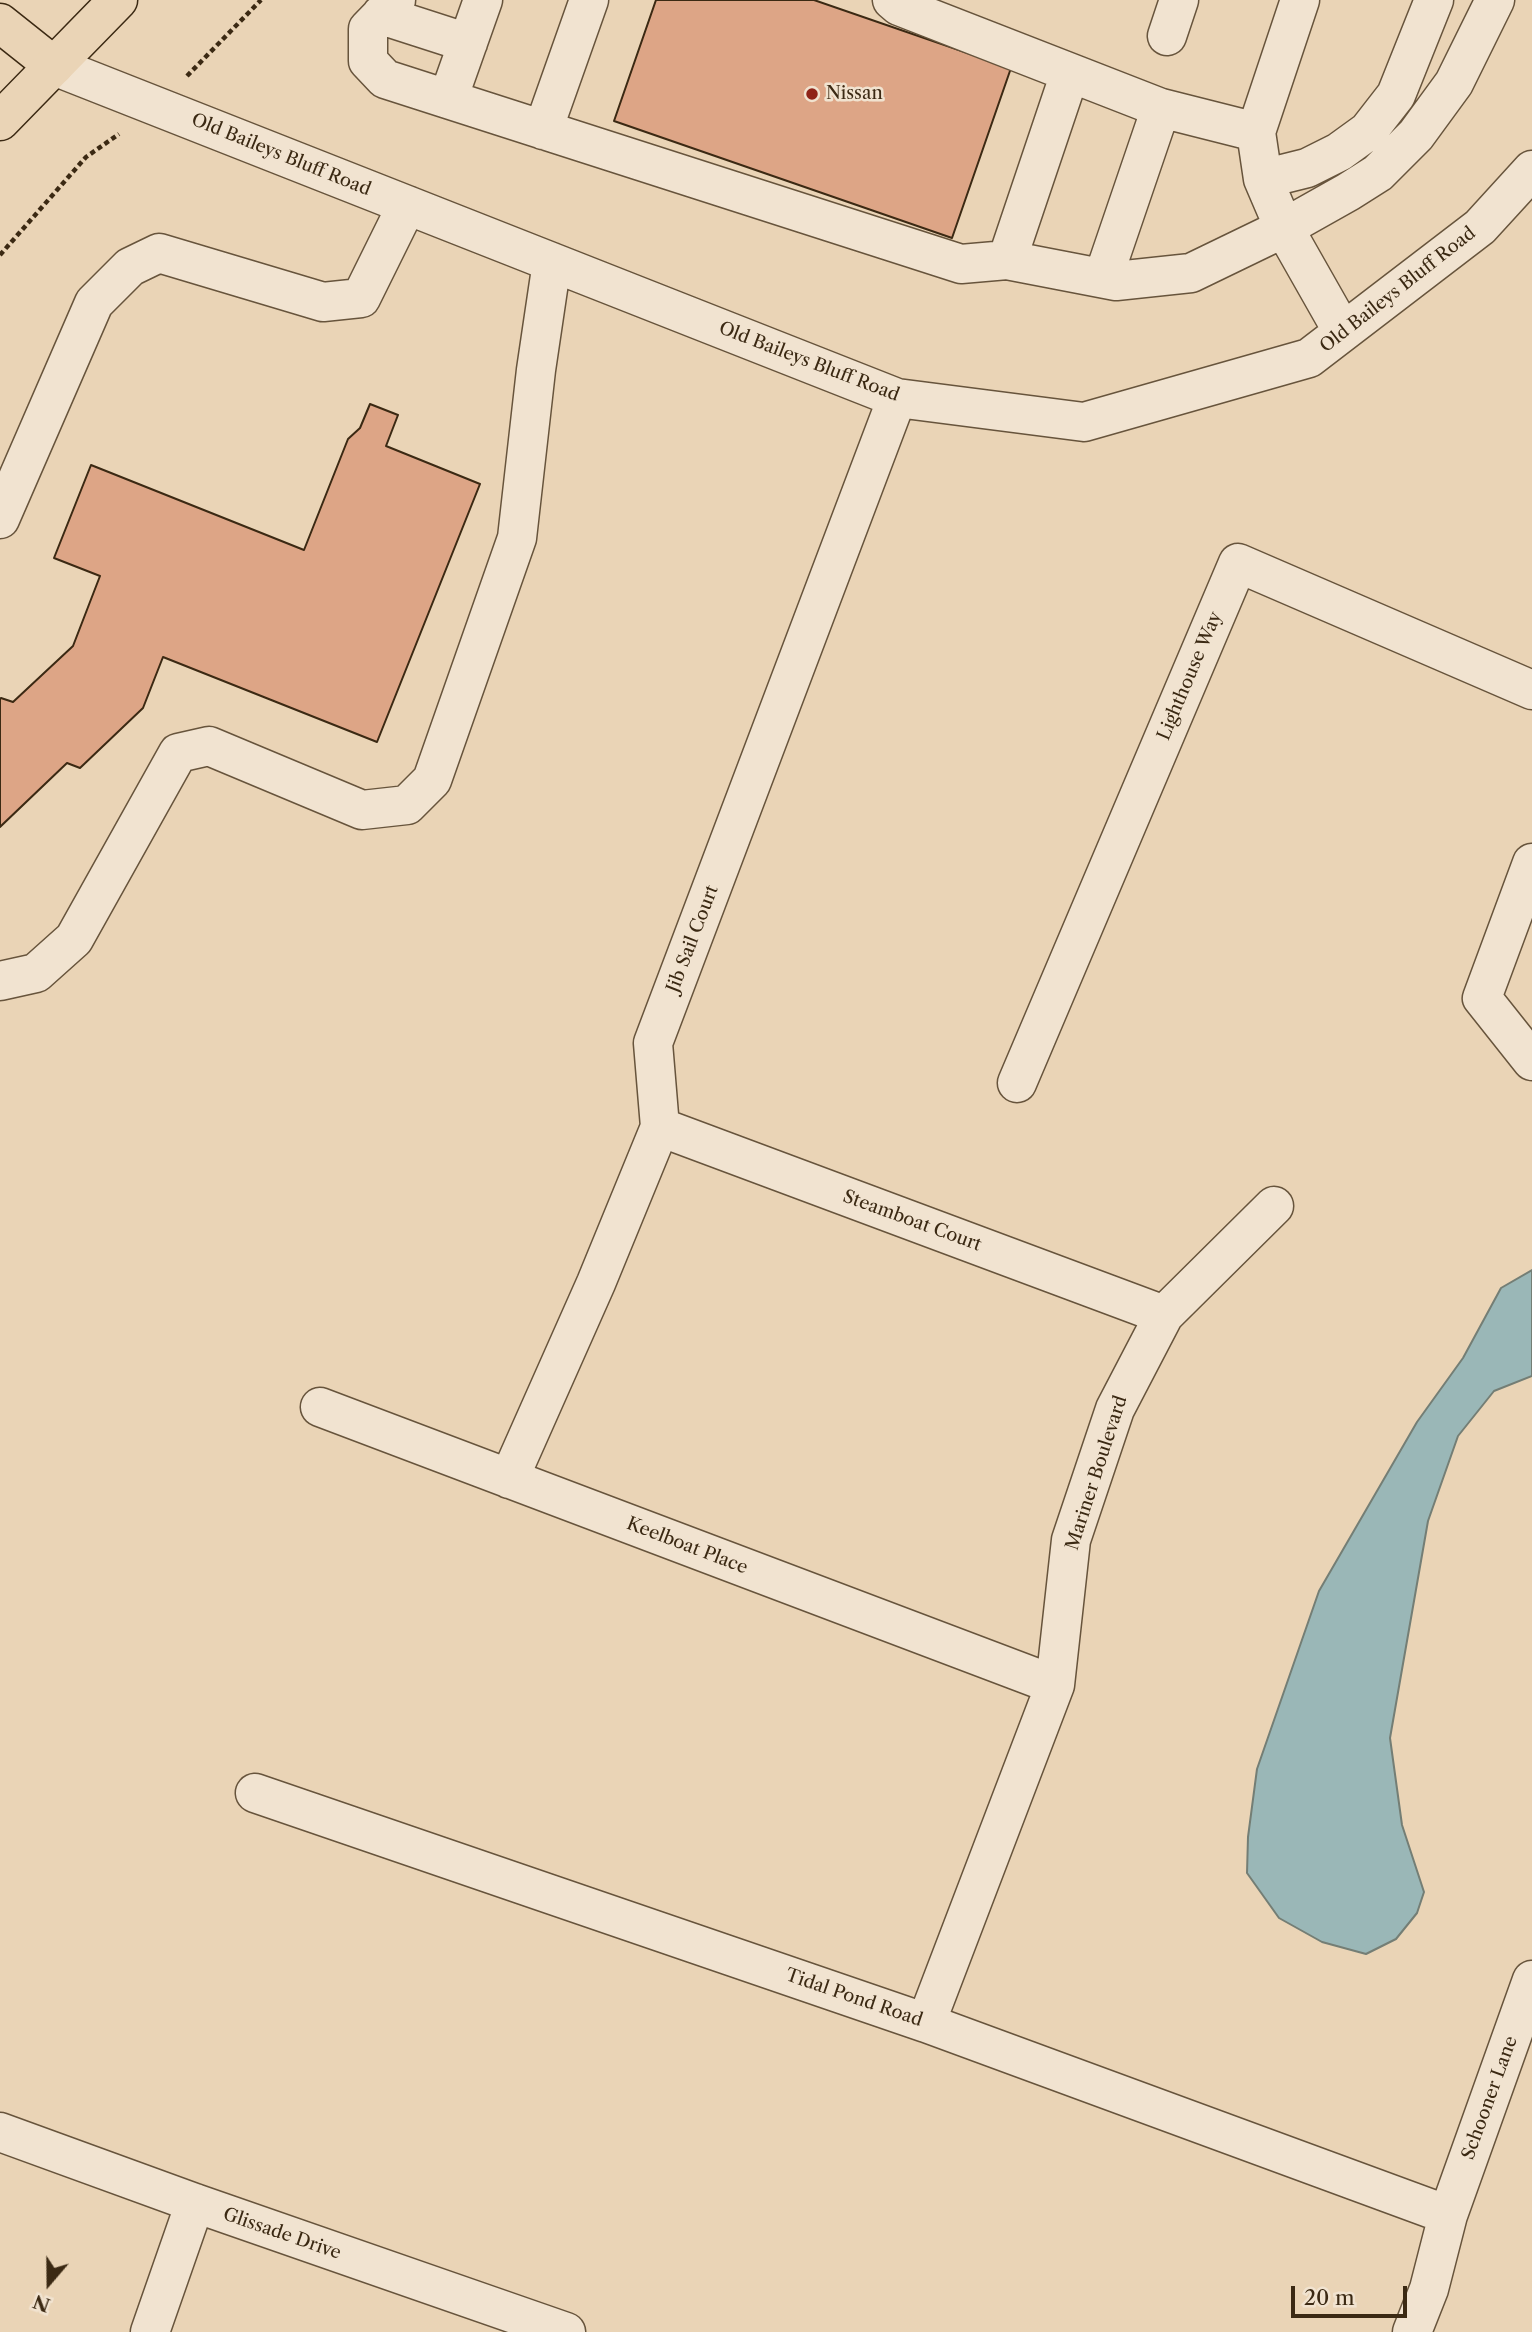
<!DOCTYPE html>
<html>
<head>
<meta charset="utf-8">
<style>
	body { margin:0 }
	#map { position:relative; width:1532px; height:2332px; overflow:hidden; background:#ead4b6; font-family:"Libre Caslon Text",serif }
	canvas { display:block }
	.north { position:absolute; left:14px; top:2248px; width:70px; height:70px; -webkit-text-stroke:5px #f1e3d0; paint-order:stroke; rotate:200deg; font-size:19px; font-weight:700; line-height:28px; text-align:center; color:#3b2913 }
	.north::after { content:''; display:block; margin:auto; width:24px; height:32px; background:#3b2913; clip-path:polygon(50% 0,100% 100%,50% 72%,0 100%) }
	.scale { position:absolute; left:1291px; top:2286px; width:116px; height:32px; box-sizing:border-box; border:4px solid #3b2913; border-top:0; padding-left:9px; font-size:21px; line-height:24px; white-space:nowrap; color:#3b2913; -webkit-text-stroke:5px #f1e3d0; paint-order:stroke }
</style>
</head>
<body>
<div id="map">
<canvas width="1532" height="2332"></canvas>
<div class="north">N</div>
<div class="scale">20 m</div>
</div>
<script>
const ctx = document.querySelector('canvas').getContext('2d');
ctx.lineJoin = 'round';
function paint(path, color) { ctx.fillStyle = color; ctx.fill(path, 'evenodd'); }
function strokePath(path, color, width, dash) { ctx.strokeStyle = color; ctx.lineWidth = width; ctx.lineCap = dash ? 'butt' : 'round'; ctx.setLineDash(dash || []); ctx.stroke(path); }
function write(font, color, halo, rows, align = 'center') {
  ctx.font = font + ' "Libre Caslon Text",serif'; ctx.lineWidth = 5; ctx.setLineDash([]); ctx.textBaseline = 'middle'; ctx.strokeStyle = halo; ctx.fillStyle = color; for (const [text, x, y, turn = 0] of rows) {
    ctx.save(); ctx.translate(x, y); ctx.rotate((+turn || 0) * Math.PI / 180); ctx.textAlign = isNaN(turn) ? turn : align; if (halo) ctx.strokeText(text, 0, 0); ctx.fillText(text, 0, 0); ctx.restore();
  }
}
const water = new Path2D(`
	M1532 1270V1376L1494 1391 1458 1436 1428 1521 1390 1738 1402 1825 1424 1892 1417 1913 1396 1939 1366 1954 1322 1942 1279 1918 1247 1873 1248 1837 1257 1769 1319 1591 1417 1422 1463 1358 1501 1288Z`);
paint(water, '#9ab7b7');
strokePath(water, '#747e75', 2);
const building = new Path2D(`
	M656 0H814L1011 68 952 238 614 121Z
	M370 404 398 415 386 446 480 484 377 742 163 657 143 708 80 768 67 763 0 827V699L1 698 13 702 73 646 100 576 54 558 91 465 304 550 348 439 360 428Z`);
paint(building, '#dda586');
strokePath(building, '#3b2913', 2);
const minor = new Path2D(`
	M396 0 368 29V61L385 79 961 264 1007 260 1116 281 1191 273 1284 228 1348 192 1378 173 1416 135 1454 83 1495 0
	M892 0 899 6 1161 108 1256 132
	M1300 0 1256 132 1263 179 1284 228 1343 332
	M381 15 468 43
	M1167 36 1179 0
	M54 66 897 398 1084 422 1309 358 1480 227 1532 170
	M448 99 483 0
	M543 130 589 0
	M1263 179 1307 168 1339 152 1368 131 1396 95 1434 0
	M1007 260 1070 73
	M1103 278 1161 108
	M0 519 94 303 130 267 159 253 323 302 361 298 407 205
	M1532 863 1482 998 1532 1061
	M0 981 36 973 74 939 178 753 209 746 362 810 407 805 432 780 517 538 536 370 552 262
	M1017 1083 1238 563 1532 690
	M660 1127 1164 1315
	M320 1407 1055 1685
	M509 1479 596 1283 660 1127 653 1043 897 398
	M255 1793 926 2023 1448 2215
	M926 2023 1055 1685 1071 1540 1115 1409 1164 1315 1274 1206
	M0 2132 195 2203 566 2332
	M150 2332 195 2203
	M1412 2332 1429 2289 1448 2215 1532 1980`);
const major = new Path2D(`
	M0 23 54 66`);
const highway = new Path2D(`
	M0 121 118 0`);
strokePath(minor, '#67543c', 41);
strokePath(major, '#3b2913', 41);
strokePath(highway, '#3b2913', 41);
strokePath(new Path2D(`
	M187 76 261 0
	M0 255 86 157 119 134`), '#3b2913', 4.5, [5, 3.5]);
strokePath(minor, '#f1e3d0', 38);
strokePath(major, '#ead4b6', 38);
strokePath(highway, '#ead4b6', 38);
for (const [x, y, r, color] of [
	[812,94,7,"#8f2418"]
]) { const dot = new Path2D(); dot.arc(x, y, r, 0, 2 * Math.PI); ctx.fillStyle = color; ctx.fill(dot); strokePath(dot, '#f1e3d0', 2.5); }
write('18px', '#3b2913', '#f1e3d0', [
	["Nissan",826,94]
], 'left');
write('18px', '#3b2913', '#f1e3d0', [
	["Old Baileys Bluff Road",281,155,22],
	["Old Baileys Bluff Road",1398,290,-38],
	["Old Baileys Bluff Road",809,362,21],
	["Lighthouse Way",1190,676,-67],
	["Jib Sail Court",693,939,-69],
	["Steamboat Court",912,1221,20],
	["Mariner Boulevard",1097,1473,-72],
	["Keelboat Place",687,1546,21],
	["Tidal Pond Road",854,1998,19],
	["Schooner Lane",1490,2098,-70],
	["Glissade Drive",282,2234,19]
]);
</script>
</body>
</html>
